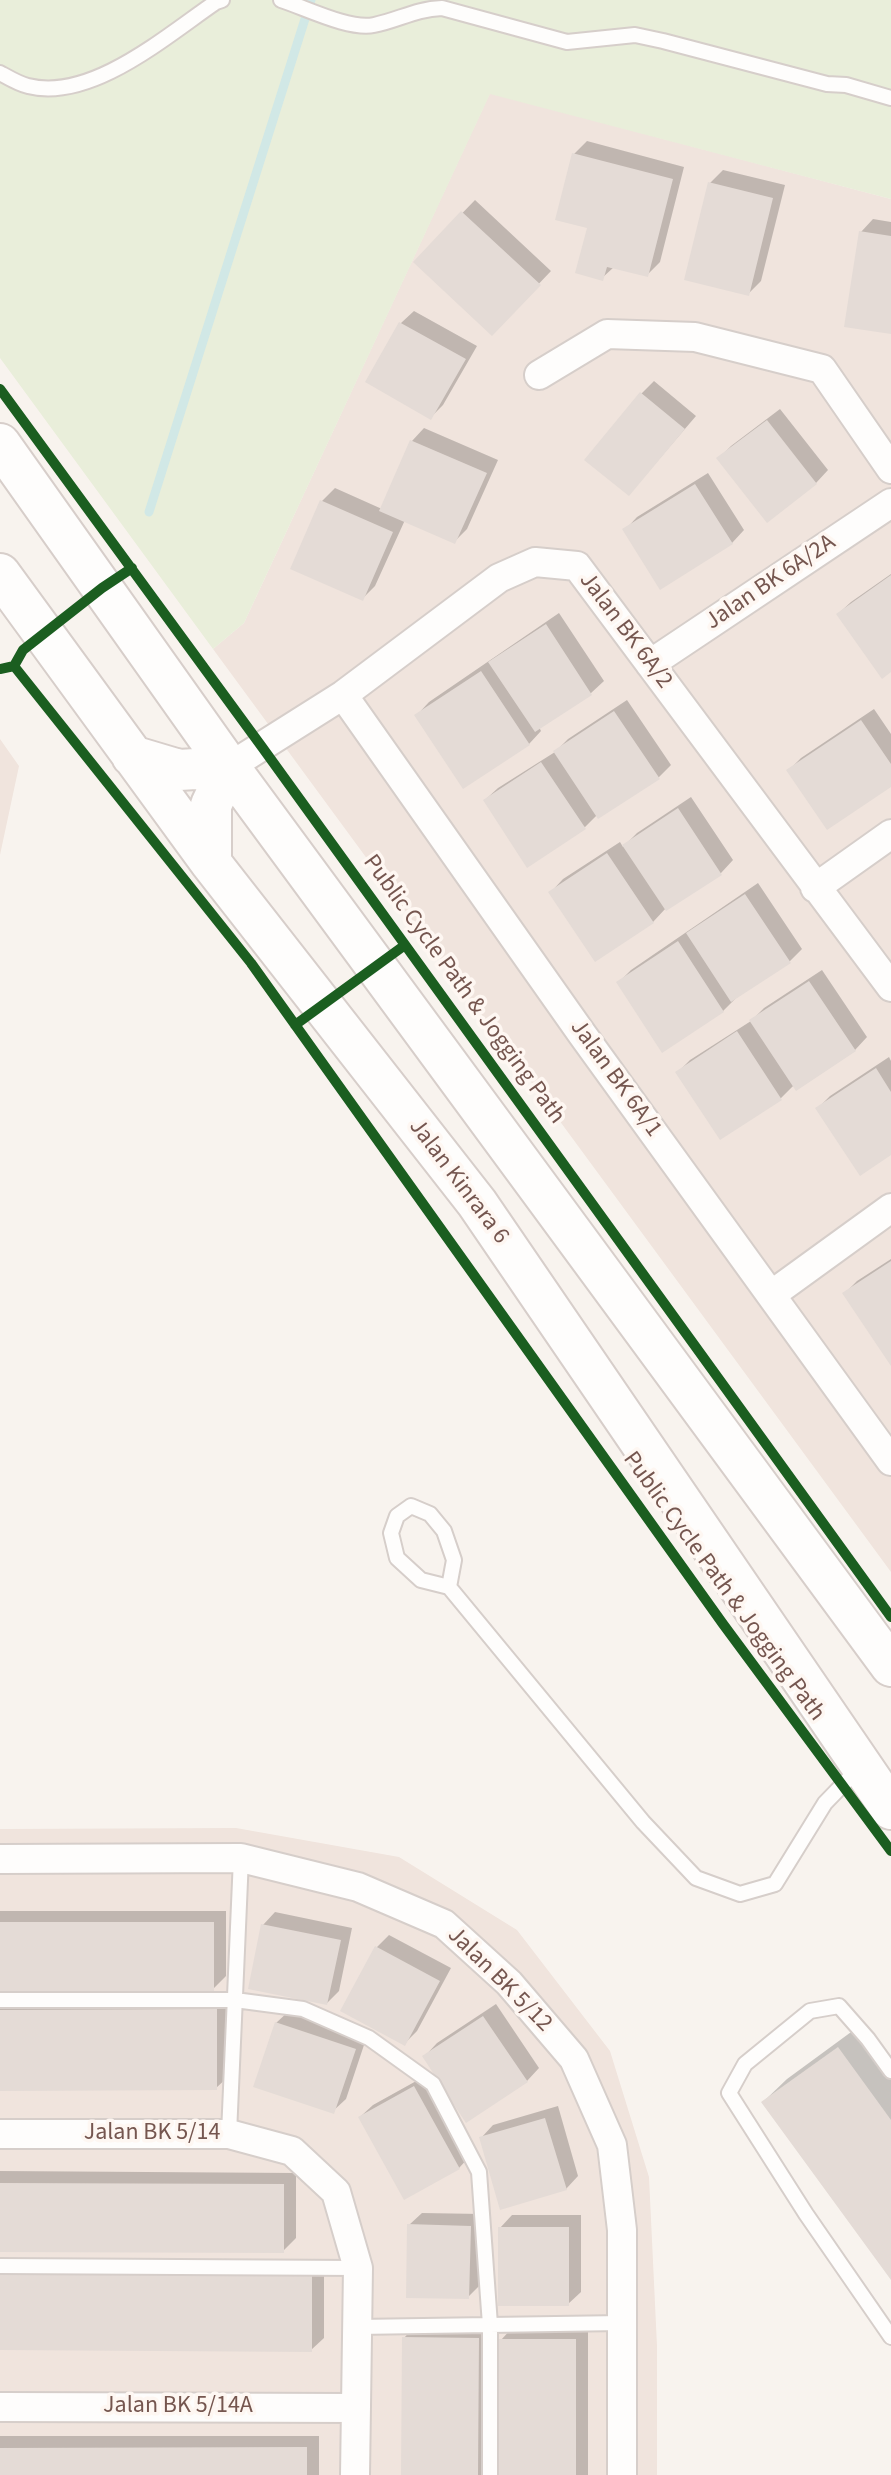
<!DOCTYPE html>
<html>
<head>
<meta charset="utf-8">
<style>
	body { margin:0 }
	canvas { display:block; background:#f8f3ee }
</style>
</head>
<body>
<canvas width="891" height="2475"></canvas>
<script>
const ctx = document.querySelector('canvas').getContext('2d');
ctx.lineJoin = 'round';
function paint(path, color) { ctx.fillStyle = color; ctx.fill(path, 'evenodd'); }
function strokePath(path, color, width, dash) { ctx.strokeStyle = color; ctx.lineWidth = width; ctx.lineCap = dash ? 'butt' : 'round'; ctx.setLineDash(dash || []); ctx.stroke(path); }
function write(font, color, halo, rows, align = 'center') {
  ctx.font = font + ' "Source Sans 3",sans-serif'; ctx.lineWidth = 7; ctx.setLineDash([]); ctx.textBaseline = 'middle'; ctx.strokeStyle = halo; ctx.fillStyle = color; for (const [text, x, y, turn = 0] of rows) {
    ctx.save(); ctx.translate(x, y); ctx.rotate((+turn || 0) * Math.PI / 180); ctx.textAlign = isNaN(turn) ? turn : align; if (halo) ctx.strokeText(text, 0, 0); ctx.fillText(text, 0, 0); ctx.restore();
  }
}
paint(new Path2D(`
	M490 93 891 199V1572L213 649 244 623Z
	M0 739 19 766 0 855Z
	M236 1828 399 1857 517 1930 610 2051 649 2177 657 2346V2475H0V1829Z`), '#f0e4dd');
paint(new Path2D(`
	M0 0H891V199L490 94 244 623 213 649 0 358Z`), '#e9eeda');
paint(new Path2D(`
	M587 141 684 167 660 262 647 275 614 267 602 278 574 154Z
	M723 170 785 185 761 281 748 294 710 183Z
	M475 200 551 271 492 333 415 262Z
	M873 219 891 222V332L861 232Z
	M414 311 477 346 443 405 431 417 368 381 401 323Z
	M654 381 696 416 629 494 641 394Z
	M780 409 828 470 816 483 719 458 731 446Z
	M424 428 498 460 467 529 455 541 405 520 375 586 362 599 292 568 322 501 335 488 382 509 412 441Z
	M708 473 744 530 732 543 625 530 637 517Z
	M891 574V670L838 614 851 602Z
	M559 613 604 681 591 693 539 727 541 731 529 744 417 715 429 702Z
	M627 700 671 765 659 777 598 814 585 827 485 800 498 788 555 752 568 739Z
	M874 709 891 734V785L789 770 801 758Z
	M691 797 733 860 721 873 666 908 653 922 551 892 563 879 620 842 623 847 637 833Z
	M758 883 802 949 790 961 736 998 723 1011 618 983 631 970Z
	M822 970 867 1037 855 1050 794 1085 781 1098 721 1137 678 1072 690 1060 751 1021 764 1008Z
	M889 1057 891 1061V1153L818 1108 830 1096Z
	M891 1259V1363L845 1293 857 1281Z
	M0 1911H226V1976L213 1989H0Z
	M275 1912 352 1928 339 1991 327 2003 263 1925Z
	M389 1935 451 1968 417 2031 404 2044 376 1948Z
	M228 1998 229 2076 216 2088 0 2089V1999Z
	M496 2004 539 2068 527 2081 425 2056 437 2043Z
	M289 2011 367 2036 346 2099 333 2111 276 2023Z
	M862 2024 891 2064V2277L763 2102 787 2079Z
	M427 2075 471 2155 459 2168 360 2117 373 2105Z
	M558 2106 578 2176 566 2189 481 2138 493 2125Z
	M0 2171 296 2173V2238L283 2251 0 2250Z
	M422 2213 482 2214 481 2284 468 2297 409 2225Z
	M512 2215H581V2292L568 2304 500 2228Z
	M324 2262V2338L311 2350 0 2348Z
	M416 2325 490 2326V2475H403L404 2338Z
	M513 2327H588V2475H501V2340Z
	M0 2436H319V2475H0Z`), '#0003');
strokePath(new Path2D(`
	M149 512 311 0`), '#d1e8e6', 9);
paint(new Path2D(`
	M572 153 673 179 648 277 607 267 603 281 575 273 587 228 555 220Z
	M708 182 773 198 749 296 684 280Z
	M461 211 541 285 492 336 413 262Z
	M859 231 891 236V334L844 327Z
	M399 322 466 359 431 420 365 382Z
	M640 392 685 429 629 496 584 460Z
	M767 420 817 484 767 523 716 458Z
	M410 440 487 473 455 544 379 511Z
	M695 484 733 544 660 590 622 529Z
	M320 500 393 532 363 601 290 569Z
	M891 575V672L882 679 836 614Z
	M546 624 592 695 535 732 488 662Z
	M481 671 530 745 463 789 414 715Z
	M614 711 660 779 598 819 553 751Z
	M861 720 891 764V787L827 830 786 770Z
	M541 762 586 829 527 868 483 800Z
	M678 808 722 875 666 911 622 845Z
	M607 853 654 923 595 962 548 892Z
	M745 894 791 963 731 1002 686 933Z
	M678 941 724 1012 662 1053 616 982Z
	M809 981 856 1051 796 1091 749 1020Z
	M737 1031 782 1100 720 1140 675 1072Z
	M876 1068 891 1092V1155L860 1176 815 1108Z
	M891 1261V1366L842 1293Z
	M0 1922H214V1991H0Z
	M261 1924 341 1940 327 2005 248 1989Z
	M375 1946 440 1981 405 2046 340 2011Z
	M217 2009V2090L0 2091V2010Z
	M483 2016 528 2082 466 2123 422 2056Z
	M275 2022 356 2049 334 2114 253 2087Z
	M838 2047 891 2120V2280L761 2102Z
	M414 2086 460 2169 404 2200 358 2117Z
	M545 2118 567 2190 500 2210 479 2137Z
	M0 2183 284 2184V2253L0 2252Z
	M407 2224 471 2226 469 2299 406 2298Z
	M498 2227H569V2306H498Z
	M0 2272 312 2274V2352L0 2350Z
	M402 2337 479 2338 478 2475H401Z
	M499 2339H576V2475H499Z
	M307 2447V2475H0V2448Z`), '#e4dbd6');
const lane = new Path2D(`
	M281 0C306 8 349 30 374 25 399 20 415 9 442 8L567 42 635 35 663 41 827 84 846 85 891 98
	M0 73C9 78 19 84 28 86 91 102 166 36 216 2L222 0
	M449 1587 454 1560 444 1531 430 1514 411 1506 397 1516 391 1533 397 1558 421 1580 449 1587 643 1822 696 1878 740 1894 775 1884 825 1803 858 1769
	M0 2000H235L303 2009 369 2038 433 2084 479 2172 490 2325V2475
	M891 2071 868 2039 839 2006 810 2011 745 2064 729 2093 806 2214 891 2337
	M229 2134 241 1858
	M0 2266 358 2268
	M357 2327 622 2323`);
const street = new Path2D(`
	M539 375 607 334 695 337 822 369 891 469
	M650 664 891 503
	M343 695 582 1034 891 1461
	M229 767 343 695 499 578 535 562 577 566 891 987
	M815 888 891 834
	M771 1295 891 1208
	M0 1859 241 1858 358 1887 444 1924 509 1983 574 2059 612 2145 622 2230V2475
	M0 2134H229L292 2151 336 2192 358 2268 355 2475
	M0 2407 356 2408`);
const secondary = new Path2D(`
	M0 444 229 767 891 1666
	M0 574 211 863 477 1203 891 1809
	M132 756 179 770 229 767 211 805V863`);
strokePath(lane, '#d6ceca', 18);
strokePath(street, '#d6ceca', 32);
strokePath(secondary, '#d7ceca', 44);
strokePath(lane, '#fefdfc', 14);
strokePath(street, '#fefdfc', 28);
strokePath(secondary, '#fefdfc', 40);
strokePath(new Path2D(`
	M0 389 262 747 891 1617
	M14 666 23 650 102 588 132 568
	M0 669 14 666 251 963 723 1624 891 1851
	M295 1025 405 945`), '#1b5e20', 10);
write('24px', '#75564f', '#fef7f2', [
	["Jalan BK 6A/2A",771,583,-34],
	["Jalan BK 6A/2",625,631,53],
	["Public Cycle Path & Jogging Path",463,990,54],
	["Jalan BK 6A/1",615,1079,54],
	["Jalan Kinrara 6",458,1182,53],
	["Public Cycle Path & Jogging Path",723,1587,54],
	["Jalan BK 5/12",499,1980,45],
	["Jalan BK 5/14",152,2134],
	["Jalan BK 5/14A",178,2407]
]);
</script>
</body>
</html>
